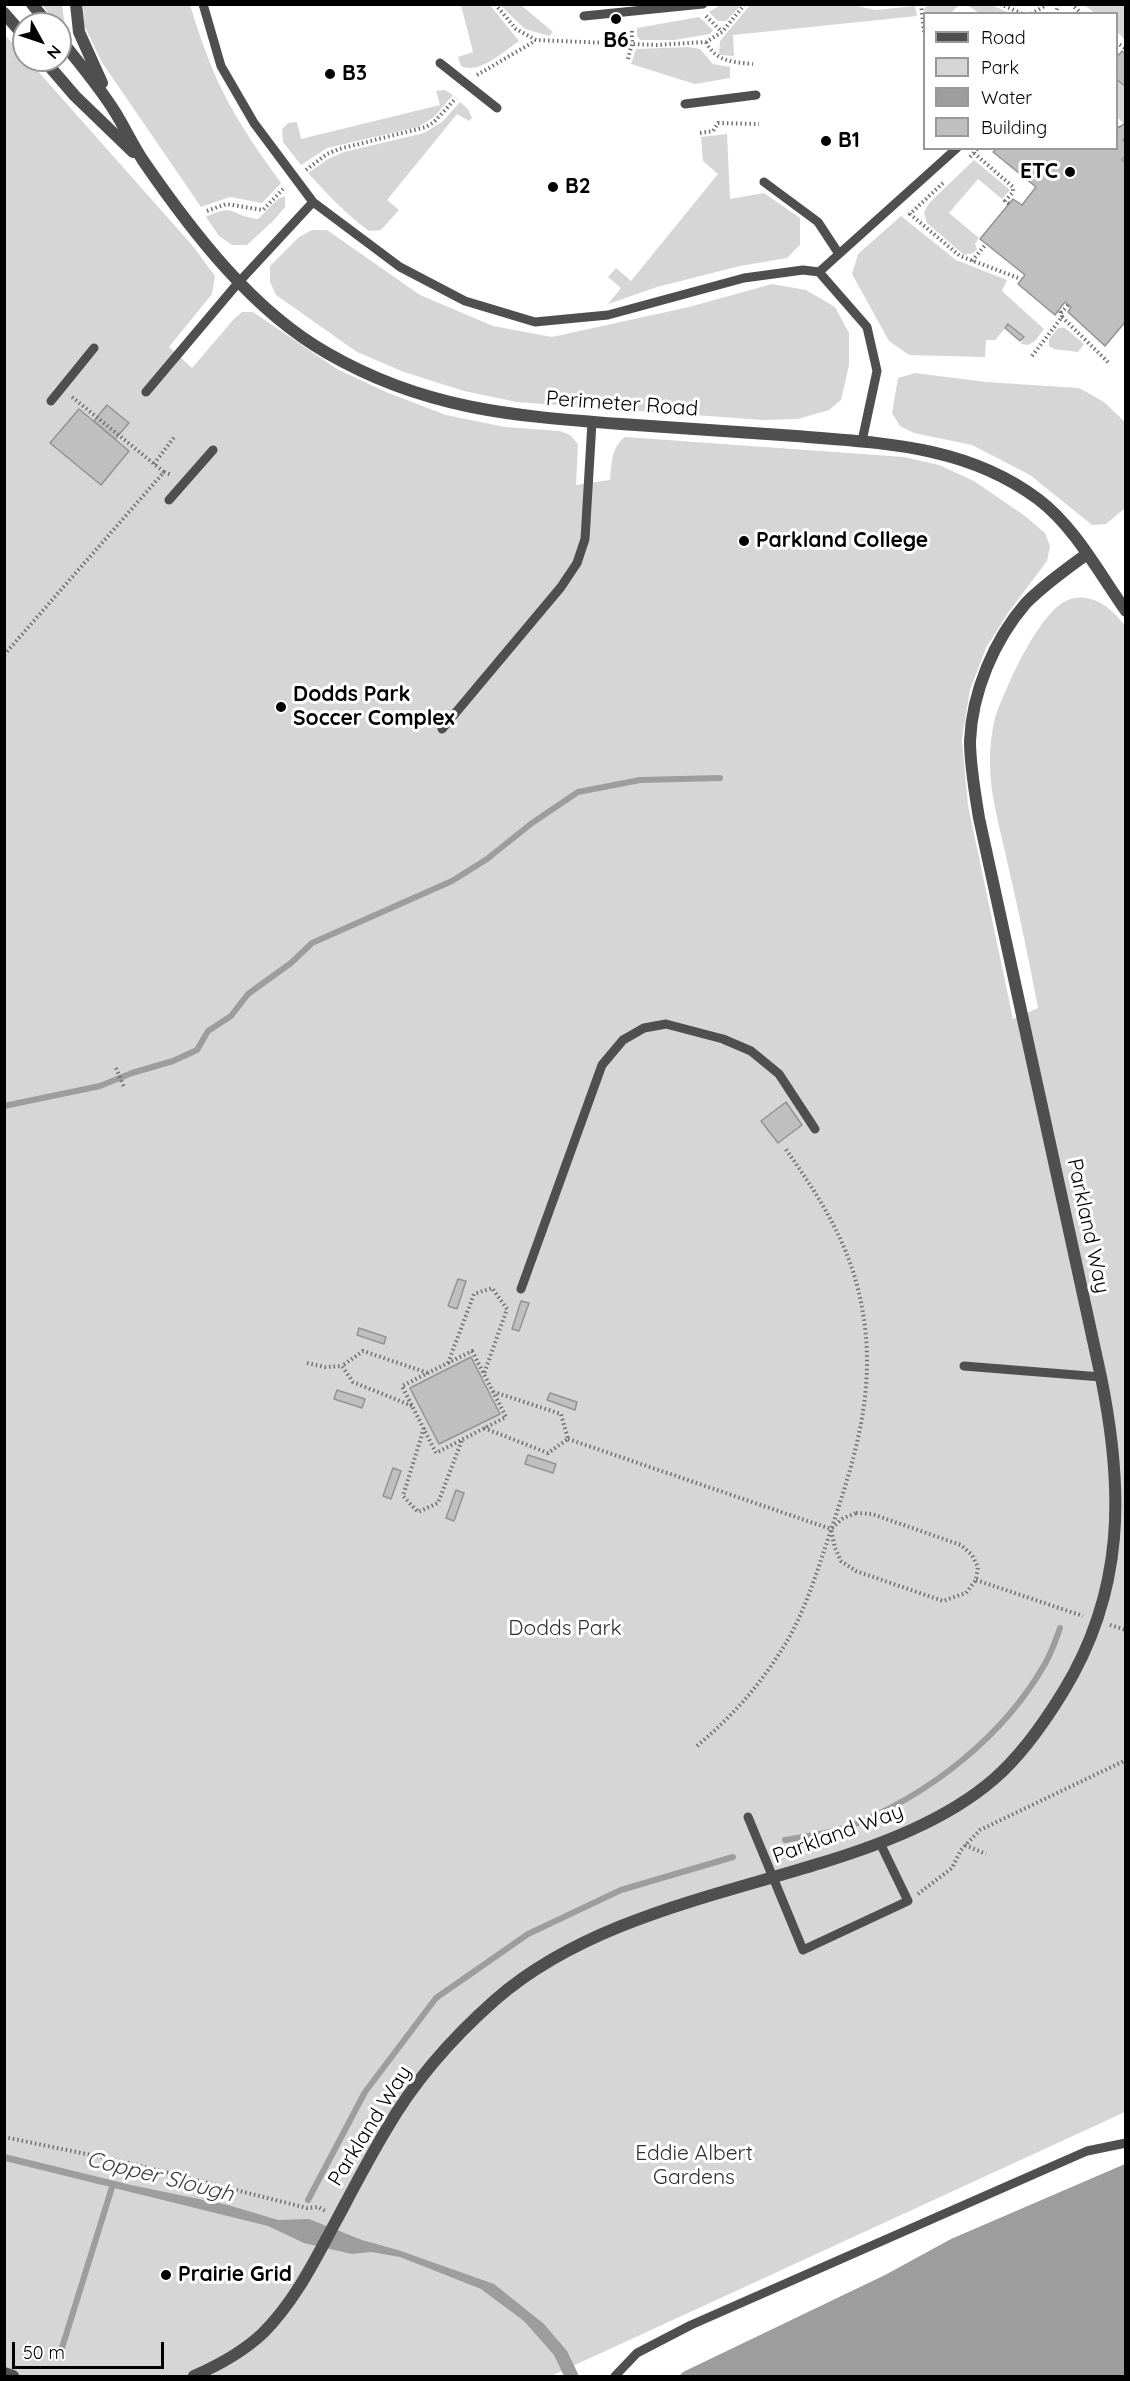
<!DOCTYPE html>
<html>
<head>
<meta charset="utf-8">
<style>
	body { margin:0 }
	#map { position:relative; width:1130px; height:2381px; overflow:hidden; background:#fff; font-family:Quicksand,sans-serif }
	canvas { display:block }
	.frame { position:absolute; inset:0; border:6px solid #000; pointer-events:none }
	.legend { position:absolute; left:923px; top:12px; width:195px; height:138px; box-sizing:border-box; background:#fff; border:2px solid #999; margin:0; padding:8px 10px; list-style:none; font-size:18px; color:#000 }
	.legend li { display:flex; align-items:center; gap:12px; height:30px }
	.legend b { width:30px; border:2px solid #999 }
	.north { position:absolute; left:12px; top:12px; width:60px; height:60px; box-sizing:border-box; background:#fff; border:2px solid #999; border-radius:50%; rotate:130deg; font-size:16px; font-weight:700; line-height:24px; text-align:center; color:#000 }
	.north::after { content:''; display:block; margin:auto; width:21px; height:27px; background:#000; clip-path:polygon(50% 0,100% 100%,50% 72%,0 100%) }
	.scale { position:absolute; left:12px; top:2342px; width:152px; height:27px; box-sizing:border-box; border:3px solid #000; border-top:0; padding-left:8px; font-size:18px; line-height:21px; white-space:nowrap; color:#000; -webkit-text-stroke:4px #fff; paint-order:stroke }
</style>
</head>
<body>
<div id="map">
<canvas width="1130" height="2381"></canvas>
<div class="frame"></div>
<ul class="legend">
<li><b style="height:8px;background:#4f4f4f"></b>Road</li>
<li><b style="height:16px;background:#d6d6d6"></b>Park</li>
<li><b style="height:16px;background:#9d9d9d"></b>Water</li>
<li><b style="height:16px;background:#bfbfbf"></b>Building</li>
</ul>
<div class="north">N</div>
<div class="scale">50 m</div>
</div>
<script>
const ctx = document.querySelector('canvas').getContext('2d');
ctx.lineJoin = 'round';
function paint(path, color) { ctx.fillStyle = color; ctx.fill(path, 'evenodd'); }
function strokePath(path, color, width, dash) { ctx.strokeStyle = color; ctx.lineWidth = width; ctx.lineCap = dash ? 'butt' : 'round'; ctx.setLineDash(dash || []); ctx.stroke(path); }
function write(font, color, halo, rows, align = 'center') {
  ctx.font = font + ' Quicksand,sans-serif'; ctx.lineWidth = 6; ctx.setLineDash([]); ctx.textBaseline = 'middle'; ctx.strokeStyle = halo; ctx.fillStyle = color; for (const [text, x, y, turn = 0] of rows) {
    ctx.save(); ctx.translate(x, y); ctx.rotate((+turn || 0) * Math.PI / 180); ctx.textAlign = isNaN(turn) ? turn : align; if (halo) ctx.strokeText(text, 0, 0); ctx.fillText(text, 0, 0); ctx.restore();
  }
}
paint(new Path2D(`
	M722 4H741V5L726 21H718L709 12Z
	M42 5H62L66 34 60 24H58Z
	M83 5H190C199 34 209 64 223 92 239 124 260 154 281 183L262 203 230 197 201 207 101 61 84 25Z
	M461 5H490L519 41C504 51 479 75 461 66L458 57 473 52Z
	M500 5H521L553 32 549 36 525 29Z
	M750 5H852L876 10 915 6 917 16 733 35 734 56 719 55 720 41Z
	M928 5V4L959 5 951 13H925L924 9Z
	M967 5H991L1010 13H979Z
	M1084 5H1125V37L1124 39 1117 32 1116 14 1095 13Z
	M699 17 713 30 710 34 674 40H640L637 35V28Z
	M4 34 24 56V60H28L192 245 215 276 212 294 169 347 192 368 234 319 242 312H253L337 369 386 392 446 415 505 427 560 431 570 435 578 444 576 485 610 480C612 462 611 448 625 437L904 457 939 465 974 481 1025 516 1045 533 1050 546 1047 561 1008 613 986 648 970 690 962 740 968 805 1013 1019 1038 1008C1029 960 1019 913 1008 865 1001 831 989 794 990 758 990 746 992 730 995 718 1005 689 1039 611 1068 600 1091 591 1113 609 1125 626V2112L551 2376H5Z
	M689 47 700 49 713 64 730 67V78L695 84 631 64 636 49Z
	M1116 79 1125 87 1124 124 1117 117Z
	M445 90 453 95 434 117 418 127 327 148 301 165 283 142 282 129 288 123 297 122 301 139 440 105 436 91Z
	M460 102 468 109 472 118 469 121 457 114 387 200 399 210 381 230 369 231C346 214 327 194 308 173L328 159 344 152 424 133 442 122Z
	M727 134 730 199 764 193 800 218V245L787 258 740 266 657 287 608 304 621 288 608 277 616 268 631 281 718 174 703 161 701 137Z
	M974 160 1010 190 1002 199 978 179 949 213 979 238 975 244 977 249 973 253 964 255 927 223 924 213 929 203Z
	M285 196V207L274 220 247 245H232L219 236 206 217C235 202 231 216 258 219L278 199Z
	M901 216 956 260 1007 280 1002 291 1044 329 1035 341 1028 345 1021 344 1023 338 1008 325 995 340H986L985 357 909 355 889 341 852 274 858 254Z
	M312 230H327L420 295 493 326 552 337 689 307 772 284 806 290 835 307 849 333V365L841 400 829 410 798 419 763 420 517 402 464 391 404 372 357 352 276 295 270 282V266L299 237Z
	M1058 328H1065L1084 344 1078 352 1054 349 1049 346V339Z
	M915 373 986 382 1079 388 1104 402 1125 422V508L1106 524 1092 525 1030 475 972 445 914 433 900 426 892 413 898 378Z`), '#d6d6d6');
paint(new Path2D(`
	M5 2154 131 2185 228 2205 278 2220 309 2219 362 2240 398 2250 494 2284 544 2324 567 2351 579 2376H564L554 2355 524 2321 481 2289 400 2257 371 2252 352 2254 304 2243 268 2226 5 2161Z
	M1125 2164V2376H679L683 2372 885 2275 951 2239Z`), '#9d9d9d');
strokePath(new Path2D(`
	M4 1106 100 1086 132 1073 173 1061 197 1050 208 1031 231 1016 248 994 291 963 312 943 452 881 487 859 532 823 578 792 640 780 720 778
	M785 1840C805 1836 828 1834 848 1827 928 1796 1004 1737 1046 1662 1052 1651 1056 1639 1060 1628
	M308 2200 365 2092 436 1998 528 1934 621 1890 733 1857
	M61 2351 113 2184`), '#9d9d9d', 6);
const building = new Path2D(`
	M1122 51 1126 54V87L1116 79V58Z
	M1126 122V136L1123 140 1126 142V155L1122 160 1126 163V321L1105 346 1068 312 1071 307 1065 302 1055 315 1018 284 1025 275 980 239 1013 199 1022 205 1036 187 993 152 997 148H1116V126L1120 127Z
	M1008 324 1024 337 1020 341 1005 328Z
	M107 405 129 423 115 439 94 421Z
	M79 409 129 451 101 485 50 443Z
	M786 1102 802 1125 778 1143 761 1121Z
	M458 1279 466 1281 457 1309 448 1306Z
	M521 1301 529 1303 519 1331 512 1329Z
	M359 1328 386 1337 384 1344 357 1335Z
	M471 1357 500 1414 439 1444 410 1388Z
	M337 1390 365 1399 362 1408 334 1399Z
	M550 1393 577 1402 575 1410 547 1400Z
	M528 1455 556 1464 553 1473 525 1464Z
	M393 1468 401 1471 391 1499 383 1496Z
	M456 1490 464 1493 454 1521 446 1518Z`);
paint(building, '#bfbfbf');
strokePath(building, '#939393', 1.5);
strokePath(new Path2D(`
	M495 4 516 29 536 40 656 45 706 42 722 32 745 4
	M866 4H890
	M921 4 924 32
	M1000 4 1023 14
	M1071 4 1082 14
	M1031 14 1048 4
	M1055 14 1059 4
	M706 16 722 32
	M706 42C716 62 733 62 753 64
	M1116 42 1126 49
	M628 59 632 43V28
	M477 75 535 41
	M1116 124 1120 127
	M700 133 713 131 718 123 759 124
	M974 153 1013 187V192L1005 201 1009 204
	M970 157 978 148
	M306 170 327 154 339 149 426 127 434 122 456 98
	M943 183 910 214 960 256 1021 279
	M207 211 226 204 263 210 283 189
	M972 261 986 244
	M1061 313 1068 305
	M1062 317 1110 364
	M1032 356 1062 317 1060 310
	M72 397 164 472
	M154 464 175 436
	M4 655 164 472 172 475
	M116 1068 124 1087
	M472 1351 506 1417 436 1453 402 1386Z
	M307 1363 325 1367 342 1366
	M448 1363 474 1294 492 1288 507 1309 484 1374
	M412 1406 353 1382 342 1366 363 1351 428 1373
	M424 1428 403 1496 418 1512 438 1503 462 1440
	M484 1428 548 1453 568 1439 561 1414 494 1392
	M568 1439 831 1529
	M856 1513 872 1514 961 1545 972 1555 978 1567 976 1580 966 1593 943 1601 856 1571 841 1561 835 1548 831 1529 842 1519Z
	M976 1580 1083 1616
	M1110 1625 1126 1630
	M697 1746C731 1717 757 1689 781 1651 802 1619 815 1578 827 1542 856 1456 881 1381 858 1289 845 1236 816 1192 785 1148
	M965 1845 986 1854
	M918 1894 952 1868 961 1850 980 1830 1126 1760
	M4 2137 125 2162 307 2208 318 2207 325 2211`), '#717171', 4, [1.5, 3]);
strokePath(new Path2D(`
	M203 4 221 66 254 123 313 202 400 267 465 301 535 322 608 315 744 278 803 270 819 272 867 327 877 371 862 441
	M584 16 703 4
	M440 63 497 108
	M685 104 756 95
	M764 182 818 222 839 254
	M819 272 957 148
	M146 392 238 283 313 202
	M51 401 94 348
	M169 500 213 450
	M442 729 561 587 577 563 585 539 592 422
	M521 1289 602 1065 623 1040 644 1028 666 1024 723 1039 751 1051 779 1074 815 1129
	M964 1366 1101 1377
	M748 1817 803 1950 908 1901 880 1843
	M615 2376 637 2353 691 2325 1087 2151 1126 2143`), '#4f4f4f', 9);
strokePath(new Path2D(`
	M32 4 48 24
	M76 4 79 32 102 83
	M4 13 24 36
	M60 39C79 63 99 86 115 112 125 128 133 146 144 162 193 233 252 310 327 353 424 409 512 416 621 424 679 428 738 432 796 436 882 443 966 445 1038 499 1075 527 1099 573 1126 611
	M44 60 75 96 133 152
	M4 2373 13 2376
	M194 2376C219 2365 243 2352 263 2333 295 2301 315 2260 336 2221 352 2191 368 2160 386 2130 414 2081 452 2038 495 2000 584 1922 711 1897 821 1863 880 1845 947 1820 994 1779 1022 1755 1044 1723 1063 1692 1125 1591 1124 1490 1101 1377L979 818C975 793 970 766 970 741 972 692 994 640 1026 603 1044 585 1066 569 1087 554`), '#4f4f4f', 12);
for (const [x, y, r, color] of [
	[616,19,6,"#000"],
	[330,74,6,"#000"],
	[826,141,6,"#000"],
	[1070,172,6,"#000"],
	[553,187,6,"#000"],
	[744,541,6,"#000"],
	[281,707,6,"#000"],
	[166,2275,6,"#000"]
]) { const dot = new Path2D(); dot.arc(x, y, r, 0, 2 * Math.PI); ctx.fillStyle = color; ctx.fill(dot); strokePath(dot, '#fff', 2); }
write('bold 21px', '#000', '#fff', [
	["B6",616,41,"center"],
	["B3",342,74],
	["B1",838,141],
	["ETC",1058,172,"right"],
	["B2",565,187],
	["Parkland College",756,541],
	["Dodds Park",293,695],
	["Soccer Complex",293,719],
	["Prairie Grid",178,2275]
], 'left');
write('21px', '#000', '#fff', [
	["Perimeter Road",622,404,4],
	["Parkland Way",1088,1226,78],
	["Parkland Way",838,1834,-20],
	["Parkland Way",370,2126,-58]
]);
write('21px', '#2d2d2d', '#fff', [
	["Dodds Park",565,1629],
	["Eddie Albert",694,2154],
	["Gardens",694,2178]
]);
write('italic 22px', '#3e3e3e', '#fff', [
	["Copper Slough",160,2177,14]
]);
</script>
</body>
</html>
